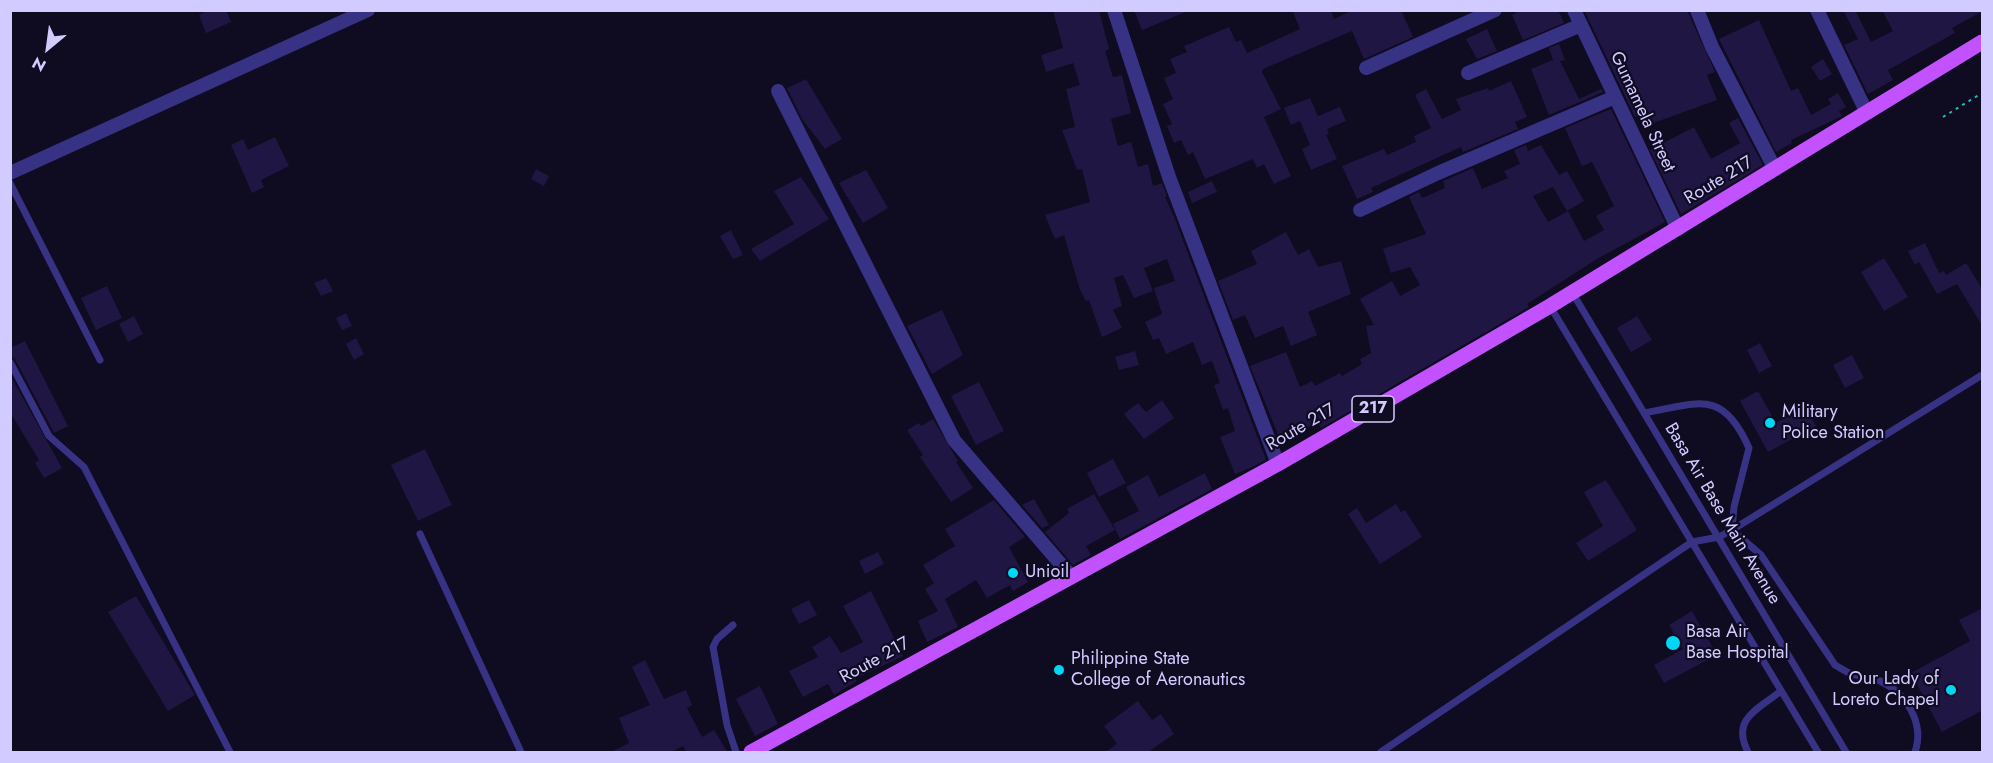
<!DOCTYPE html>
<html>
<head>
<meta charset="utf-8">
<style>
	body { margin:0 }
	#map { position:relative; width:1993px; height:763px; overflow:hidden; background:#0f0b21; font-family:Jost,sans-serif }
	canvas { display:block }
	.frame { position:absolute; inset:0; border:12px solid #d2cbff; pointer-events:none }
	.north { position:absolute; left:18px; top:18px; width:60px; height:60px; -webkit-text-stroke:4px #0f0b21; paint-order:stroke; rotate:209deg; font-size:16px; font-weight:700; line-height:24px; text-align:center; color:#d2cbff }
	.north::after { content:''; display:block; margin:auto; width:21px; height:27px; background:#d2cbff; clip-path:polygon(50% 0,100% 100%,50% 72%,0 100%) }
</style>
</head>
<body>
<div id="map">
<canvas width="1993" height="763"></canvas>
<div class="frame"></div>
<div class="north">N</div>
</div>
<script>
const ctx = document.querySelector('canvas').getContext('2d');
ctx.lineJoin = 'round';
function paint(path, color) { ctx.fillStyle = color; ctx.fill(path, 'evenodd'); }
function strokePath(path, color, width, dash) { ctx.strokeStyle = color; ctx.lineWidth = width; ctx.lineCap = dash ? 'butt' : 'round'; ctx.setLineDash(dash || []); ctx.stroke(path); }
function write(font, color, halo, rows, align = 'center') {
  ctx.font = font + ' Jost,sans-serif'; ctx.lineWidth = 4.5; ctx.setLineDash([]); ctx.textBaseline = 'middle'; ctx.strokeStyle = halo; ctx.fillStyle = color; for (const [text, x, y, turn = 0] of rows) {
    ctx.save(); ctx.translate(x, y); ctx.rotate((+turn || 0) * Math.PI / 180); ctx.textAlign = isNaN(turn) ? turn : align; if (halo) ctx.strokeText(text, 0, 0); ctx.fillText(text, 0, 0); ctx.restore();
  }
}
paint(new Path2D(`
	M208 10H226L231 22 206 33 199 15Z
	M1053 10H1099L1109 49 1105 51 1113 77 1122 75 1131 113 1111 119 1118 146 1131 142 1138 167 1148 164 1153 186 1162 183 1167 196 1165 197 1175 219 1266 460 1250 468 1235 474 1220 437 1235 431 1228 408 1223 410 1214 385 1220 383 1212 361 1202 365 1193 342 1166 354 1159 338 1153 340 1145 322 1162 314 1154 288 1175 281 1167 259 1144 268 1153 291 1134 298 1123 275 1114 278 1122 306 1113 310 1122 328 1102 337 1089 300 1086 301 1080 290 1064 235 1055 239 1045 215 1090 202 1082 169 1077 170 1062 130 1075 127 1066 89 1080 85 1073 63 1046 72 1041 55 1063 48Z
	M1134 10H1188V11L1142 30Z
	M1292 10H1331L1334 19 1353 10H1401L1413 37 1364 59 1352 31 1263 69 1262 72 1281 109 1264 117 1291 176 1274 184 1264 164 1257 168 1253 159 1205 179 1193 152 1188 155 1181 140 1174 143 1167 126 1172 124 1163 104 1173 99 1164 78 1176 73 1170 59 1187 52 1184 46 1229 27 1236 42 1241 40 1247 53 1300 29Z
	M1521 10H1558L1564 23 1523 40 1512 15Z
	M1584 10H1687L1715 72 1707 75 1717 100 1648 125 1644 114 1635 117Z
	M1843 10H1855L1871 42 1893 31 1882 10 1983 11 1952 28 1955 33 1888 70 1893 80 1868 94 1844 45 1858 39Z
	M1759 20 1791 91 1798 88 1811 115 1831 104 1828 99 1838 93 1846 107 1839 111 1842 116 1791 140 1792 143 1776 152 1719 39Z
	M1487 29 1497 51 1477 59 1466 39Z
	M1559 44 1565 60 1560 61 1579 99 1601 89 1603 92 1549 115 1531 69 1553 60 1549 48Z
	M1823 59 1832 74 1820 81 1811 67Z
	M806 79 842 139 825 149 802 119 787 88Z
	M1511 81 1527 117 1515 122 1518 129 1463 152 1461 147 1371 188 1373 192 1357 199 1342 166 1384 149 1387 155 1416 142 1414 136 1431 128 1415 95 1426 89 1442 119 1461 110 1456 99 1488 88 1489 91Z
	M1310 98 1318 116 1340 107 1346 121 1327 129 1329 134 1326 135 1337 159 1311 170 1302 149 1310 145 1300 121 1291 125 1284 108Z
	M1611 109 1665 222 1597 259 1527 304 1529 307 1321 428 1318 423 1280 439 1250 366 1286 352 1300 387 1312 381 1315 386 1340 373 1342 376 1362 364 1360 359 1371 353 1366 326 1374 325 1360 299 1392 281 1400 296 1420 285 1410 267 1391 273 1383 249 1426 234 1409 197 1419 192 1422 198 1445 188 1443 181 1473 168 1482 189 1508 178 1504 171 1520 164 1514 150 1526 145 1528 151 1541 145 1559 175 1567 171 1584 201 1567 211 1553 187 1533 196 1548 222 1568 211 1584 241 1604 230 1596 216 1614 206 1592 162 1582 166 1565 128Z
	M1738 118 1763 165 1681 214 1650 150 1694 127 1711 159 1740 143 1729 123Z
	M275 137 289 166 261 180 264 187 252 193 231 145 243 139 248 150Z
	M536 169 549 176 544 186 531 179Z
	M866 170 888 208 863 223 839 183Z
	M801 177 829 219 760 261 751 249 794 224 774 191Z
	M1212 181 1217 192 1192 203 1188 192Z
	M731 230 743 255 733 259 720 236Z
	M1286 232 1298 255 1309 249 1318 267 1341 261 1351 294 1308 312 1317 335 1291 346 1283 326 1255 338 1245 315 1233 320 1218 281 1257 264 1251 251Z
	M1925 243 1939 273 1944 271 1946 275 1966 263 1983 290V327L1957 284 1937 294 1919 262 1915 265 1908 251Z
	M1884 258 1908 297 1884 311 1861 272Z
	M326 278 333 291 321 296 314 283Z
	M107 286 122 318 96 330 81 298Z
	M942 310 963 355 932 374 907 326Z
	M346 313 352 326 342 330 336 318Z
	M134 316 143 334 128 342 119 324Z
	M1637 316 1652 340 1631 352 1617 328Z
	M356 338 364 354 354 360 346 344Z
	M25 341 68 426 54 433 15 359 10 356V348Z
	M1760 343 1772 366 1759 373 1747 350Z
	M1135 351 1139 365 1119 370 1115 357Z
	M1852 355 1864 378 1845 388 1833 365Z
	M10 375 62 468 44 478 35 463 39 460 10 412Z
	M979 382 1004 431 976 445 951 396Z
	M1758 391 1776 423 1805 407 1816 426 1768 452 1740 401Z
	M1162 400 1174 418 1144 439 1124 414 1138 403 1146 412Z
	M933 419 958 461 956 462 973 488 951 502 920 457 923 455 907 430 919 423 921 426Z
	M425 449 452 505 418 521 391 465Z
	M1113 459 1126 483 1099 497 1087 473Z
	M1205 473 1212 489 1120 539 1113 524 1139 511 1126 487 1148 475 1159 497Z
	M1606 480 1637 530 1588 561 1576 543 1603 526 1584 492Z
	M1094 494 1115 530 1086 546 1091 555 1073 565 1045 532 1069 513 1067 509Z
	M1034 499 1049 525 1042 528 1022 505Z
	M994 500 1025 537 1009 547 1028 582 1013 591 1010 585 987 598 976 580 945 599 958 627 927 642 918 621 938 611 925 589 934 583 923 565 955 546 945 529Z
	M1396 504 1401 512 1405 510 1422 537 1380 564 1348 514 1357 508 1366 523Z
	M878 552 884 564 865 574 859 561Z
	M871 591 903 656 855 679 857 681 834 695 828 684 803 697 789 671 818 657 812 647 830 636 841 653 863 642 843 606Z
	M136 596 195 695 168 711 108 612Z
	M809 600 817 615 799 624 791 609Z
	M1983 608V710L1942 732 1911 673 1970 641 1959 620Z
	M1692 611 1717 655 1664 683 1654 665 1683 649 1669 625Z
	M645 660 664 699 686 690 692 705 687 708 702 737 714 730 728 753H687L683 746 669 753H609L629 743 619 718 650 705 632 667Z
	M760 686 778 724 755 736 736 699Z
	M1138 701 1152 720 1161 714 1174 734 1147 753H1104L1117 744 1104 726Z`), '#201643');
strokePath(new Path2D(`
	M1943 117 1982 93`), '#24bab5', 2, [3, 4.5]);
strokePath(new Path2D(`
	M10 183 100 360
	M1572 292 1846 752
	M1550 306 1818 752
	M10 362 49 436 84 467 230 752
	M1644 413C1697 404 1722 387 1749 448L1734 507 1732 530 1761 555 1835 665C1840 668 1845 671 1851 674 1860 677 1870 676 1878 680 1906 692 1925 723 1915 752
	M420 534 521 752
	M733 625 717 639 713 647 727 725 736 752
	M1381 752 1692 542 1719 537 1732 530 1982 375
	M1748 752C1731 719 1757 710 1781 691`), '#373284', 7);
strokePath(new Path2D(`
	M1114 10 1169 177 1278 464
	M1574 10 1678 229
	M1697 10 1712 47 1775 169
	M1817 10 1867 113
	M1366 68 1495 10
	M1468 73 1581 25
	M778 91 954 440 1071 576
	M10 173 368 10
	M1360 210 1438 173 1615 97`), '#373284', 14);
strokePath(new Path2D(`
	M751 752 1278 464 1550 306 1982 42`), '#c252ff', 15);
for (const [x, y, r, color] of [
	[1770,423,6,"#00d7f6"],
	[1013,573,6,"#00d7f6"],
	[1673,643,8,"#00d7f6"],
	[1059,670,6,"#00d7f6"],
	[1951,690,6,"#00d7f6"]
]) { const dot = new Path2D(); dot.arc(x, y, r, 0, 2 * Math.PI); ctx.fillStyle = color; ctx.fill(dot); strokePath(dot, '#0f0b21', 2); }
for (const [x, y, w] of [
	[1373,409,42]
]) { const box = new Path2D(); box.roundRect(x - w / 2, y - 13, w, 26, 4.5); ctx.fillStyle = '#0f0b21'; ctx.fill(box); strokePath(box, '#d2cbff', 1.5); }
write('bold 16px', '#d2cbff', null, [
	["217",1373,409]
]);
write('18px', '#d2cbff', '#0f0b21', [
	["Gumamela Street",1642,112,65],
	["Route 217",1719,181,-31],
	["Route 217",1301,428,-30],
	["Basa Air Base Main Avenue",1722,514,59],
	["Route 217",875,661,-29]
]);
write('18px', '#d2cbff', '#0f0b21', [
	["Military",1782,413],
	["Police Station",1782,434],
	["Unioil",1025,573],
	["Basa Air",1686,633],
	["Base Hospital",1686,654],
	["Philippine State",1071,660],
	["College of Aeronautics",1071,681],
	["Our Lady of",1939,680,"right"],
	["Loreto Chapel",1939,701,"right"]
], 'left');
</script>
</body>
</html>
